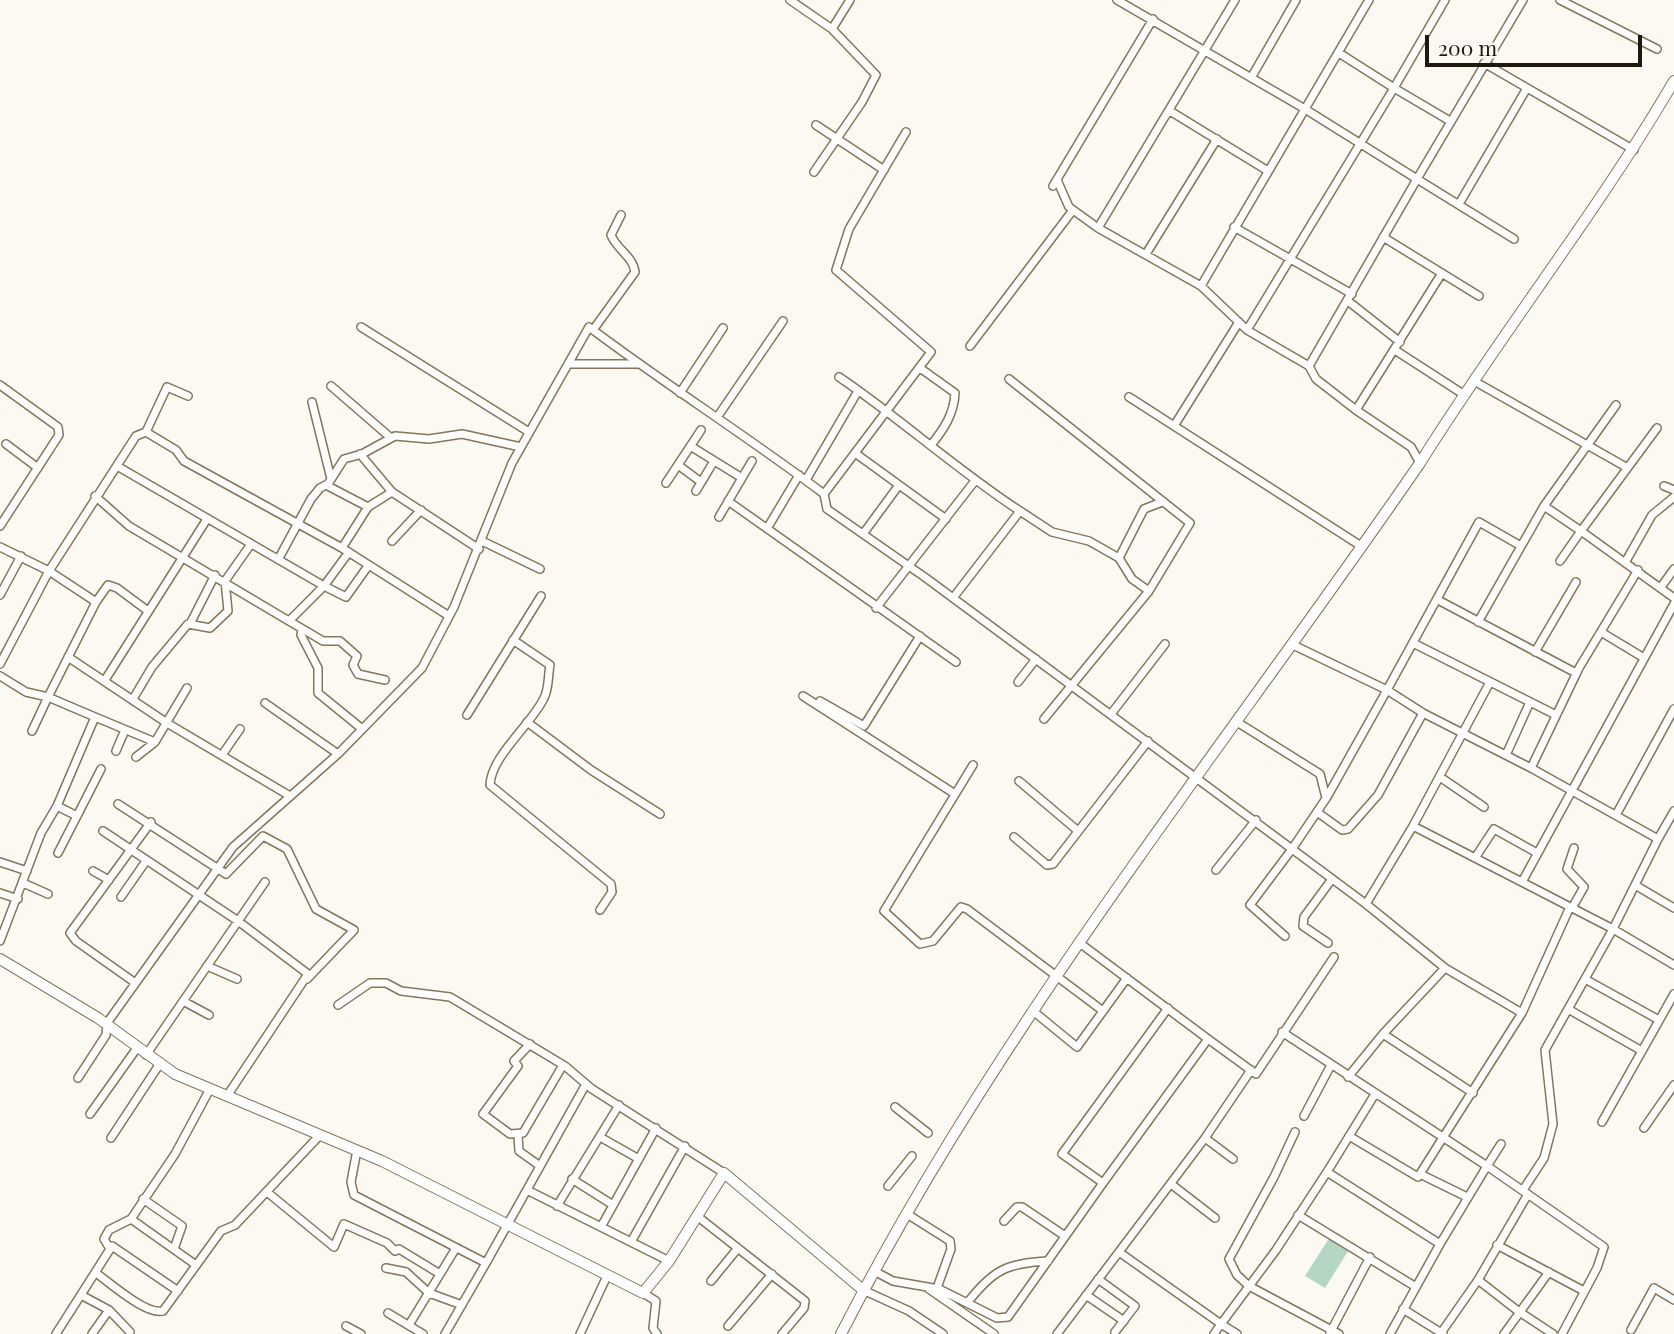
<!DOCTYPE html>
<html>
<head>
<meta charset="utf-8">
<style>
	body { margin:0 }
	#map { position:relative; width:1674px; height:1334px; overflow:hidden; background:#fcf8f2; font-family:"Playfair Display",serif }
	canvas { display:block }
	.scale { position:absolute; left:1425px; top:35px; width:217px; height:32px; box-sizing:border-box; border:4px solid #1e180d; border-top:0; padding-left:9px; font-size:21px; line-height:24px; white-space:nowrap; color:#1e180d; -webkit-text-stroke:5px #fcf8f2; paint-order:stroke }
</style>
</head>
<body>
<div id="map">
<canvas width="1674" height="1334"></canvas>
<div class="scale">200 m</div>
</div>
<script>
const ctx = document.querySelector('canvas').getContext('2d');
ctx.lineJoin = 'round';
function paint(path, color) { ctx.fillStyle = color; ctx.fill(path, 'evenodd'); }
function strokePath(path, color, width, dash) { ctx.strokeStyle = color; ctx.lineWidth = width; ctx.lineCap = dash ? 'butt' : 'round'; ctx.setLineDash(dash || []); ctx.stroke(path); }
paint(new Path2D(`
	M1330 1237 1350 1248 1325 1288 1305 1276Z`), '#b3d7c3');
const street = new Path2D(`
	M790 0 832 29 876 75 862 102 814 172
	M1117 0 1305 109 1369 0
	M1445 0 1394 88 1450 121
	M1560 0 1657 49
	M832 29 850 0
	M1484 63 1634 150
	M1251 78 1296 0
	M1170 111 1268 171
	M816 125 884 170
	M906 132 849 229 836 270 931 352 824 494 827 509 926 578 1292 849 1327 797 1387 690 1423 713 1378 795 1348 829 1342 830 1317 812
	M1057 180 1069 207 1098 228 1201 286 1247 330 1309 366
	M1053 186 1153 19
	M1459 204 1527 88
	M1234 227 1352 294
	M1098 228 1235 0
	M1383 237 1479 296
	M1514 239 1417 179 1523 0
	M1146 254 1217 139
	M1201 286 1305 109 1417 179 1309 366 1316 379 1356 410 1442 273
	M1348 301 1400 342
	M361 327 529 432
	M593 330 635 272C633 256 617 250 611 235L621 215
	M1247 330 1394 88 1339 53
	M970 346 1073 210
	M1395 350 1463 394
	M568 364H638
	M920 368 955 393C954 414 944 429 931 445
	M839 377C901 419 957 470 1020 511L953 598
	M1009 379 1190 523 1149 591 1044 719
	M1474 381 1626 467
	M0 385 58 427 59 435 0 526
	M331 386 391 438
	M680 393 723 328
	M1129 397 1361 546
	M312 402 331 479
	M1356 410 1411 447 1420 463
	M718 416 783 321
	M1174 426 1239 322
	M146 432 167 387 188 396
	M6 444 38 468
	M692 447 742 478
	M855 453 946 519
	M360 454 392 492 479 549
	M678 465 701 482
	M117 466 324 586 349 552
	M806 480 858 391
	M666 483 701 430
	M326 485 368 507
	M1664 486 1674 490
	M696 491 714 461
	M95 496 129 526 289 621 324 586 346 597 368 566
	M728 501 956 662
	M1544 506 1581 531 1657 428
	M1020 511 1052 532 1089 541 1119 558 1132 579 1149 591
	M719 517 752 461
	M768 527 799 475
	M863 534 899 485
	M392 541 421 510
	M482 541 540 569
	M0 547 49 571 0 664
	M342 548 368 507 392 492
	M279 558 311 499 320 488 328 484 344 459 362 454 395 436 429 439 462 434 521 447
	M1119 558 1144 509 1162 502
	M1560 561 1581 531 1674 598
	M1626 561 1652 515 1674 497
	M1661 587 1674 569
	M0 595 21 556
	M1438 600 1576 673
	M96 602 108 585 117 588 148 611
	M876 608 974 482
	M289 621 323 641H340L357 656 353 665 358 674 385 680
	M1478 622 1544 506 1616 405
	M190 624 215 575
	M302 630 301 635 318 668V693L361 728
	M1601 632 1644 658
	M513 640 550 665C548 675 549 689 544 698 532 724 491 756 490 785L611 884 612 892 600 910
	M1413 643 1556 715
	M1291 644 1387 690 1479 522 1521 546
	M1535 652 1576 582
	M68 657 167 723 290 796
	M0 676 26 692 48 697 32 731
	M105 680 207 519
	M1018 682 1036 659
	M1490 682 1413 826 1613 929 1674 965
	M803 696 955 794
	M133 699 152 667 188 624 210 628 228 611 225 581 251 544
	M820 701 864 726 920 636
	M265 703 338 754
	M1423 713 1531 768 1579 668 1638 570
	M1111 714 1165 644
	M467 715 541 596
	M95 717 155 742 187 688
	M527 722 591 770 660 814
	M1237 722 1320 774 1326 798
	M116 751 125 730
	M222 755 240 729
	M1506 755 1530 702
	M136 757 155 742
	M973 765 884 911 920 944 933 941 961 907 967 909 1103 1011
	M1440 777 1484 807
	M1019 781 1078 831
	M118 804 226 874 263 836 287 849 316 909 354 930 307 979
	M57 806 77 816 58 853
	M1616 815 1674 709
	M77 816 101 769
	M103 831 238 921 308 974 227 1096
	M1014 837 1047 865 1053 864 1148 741
	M1658 839 1674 811
	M1475 858 1494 829 1537 853
	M0 862 27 871
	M1216 870 1256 820
	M93 871 109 880
	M1522 882 1674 604
	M23 883 48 894
	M1635 885 1674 908
	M0 893 18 899
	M121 897 146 861
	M1366 904 1445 968
	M1572 908 1584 887 1567 869 1574 848
	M1285 936 1250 905 1292 849 1366 904 1413 826
	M0 941 41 833 57 806 95 717 48 697 96 602 49 571 136 436 146 432 176 450 184 461 342 548 449 616
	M1328 943 1303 926 1304 917 1332 879
	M1081 944 1208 1039
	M207 966 237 979
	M1585 979 1659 1020
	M134 982 76 941 70 933 151 822
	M183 1001 209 1015
	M338 1005 370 983H386L401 991 450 997 565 1066 592 1089 724 1173
	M1168 1008 1062 1154 1103 1183 1208 1039 1256 1074 1334 957
	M1568 1009 1642 1051
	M1033 1011 1077 1047 1127 978
	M1282 1032 1487 1166 1501 1144
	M1383 1034 1473 1093
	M530 1044 514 1061 518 1066 483 1114 510 1134 523 1133 563 1065
	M146 1055 265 882
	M1348 1077 1383 1034 1445 968 1522 1013
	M78 1078 106 1035 107 1023 233 847 338 754 422 668 454 607 512 463 589 327C666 385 747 436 824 494
	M895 1107 928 1133
	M90 1114 137 1048
	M1304 1116 1331 1065
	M1602 1122 1674 994
	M1644 1128 1674 1085
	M1295 1132 1274 1177 1229 1259 1237 1275 1249 1286 1339 1334
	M518 1135 519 1151 540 1166
	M1349 1136 1418 1177 1522 1013 1570 907
	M600 1137 639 1159
	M111 1138 159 1065
	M1205 1138 1233 1159
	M357 1150 351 1182 354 1195 486 1263 445 1334
	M1327 1172 1375 1094
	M1420 1174 1467 1197
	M572 1179 613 1205
	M1171 1184 1215 1218
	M888 1186 912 1156
	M527 1190 631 1242
	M1523 1190 1544 1158 1553 1124 1545 1050 1613 929 1658 839 1531 768
	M267 1192 334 1247 344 1224 387 1243 395 1251 399 1249 440 1274
	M143 1199 182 1226 174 1249
	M557 1206 619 1105
	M907 1214 950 1241 951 1249 937 1288 997 1318 1008 1317 1103 1183
	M1298 1215 1416 1287
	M697 1216 805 1301 804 1308 782 1334
	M1004 1221 1017 1207H1022L1065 1236
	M601 1227 656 1128
	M1497 1245 1584 1291
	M110 1249 104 1239 109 1230 131 1219
	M1119 1252 1221 1324 1276 1250 1327 1172 1440 1244 1487 1166 1604 1247 1597 1268 1562 1334
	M669 1261 631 1242 685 1146
	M486 1263 586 1084
	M196 1265 131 1219 175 1154 210 1089
	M386 1268 406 1272 429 1293 462 1305
	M874 1271 893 1281 933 1288
	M96 1273C110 1283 146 1315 163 1311L221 1231 235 1225 320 1135
	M1098 1279 1135 1306 1115 1332
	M1478 1280 1518 1311 1553 1334
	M711 1281 738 1248
	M929 1289 994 1334
	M863 1290 909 1311 943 1334
	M643 1293 656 1301 653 1328 657 1334
	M81 1295 109 1310
	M1086 1295 1124 1321
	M968 1302C993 1270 1007 1263 1048 1261
	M1403 1309 1443 1334
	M388 1313 423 1334
	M409 1325 456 1248
	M346 1326 361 1334
	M728 1326 772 1274
	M1631 1330 1654 1288 1674 1300
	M1330 1333 1370 1257
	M1441 1333 1478 1280 1528 1194
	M56 1334 112 1246 178 1291
	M92 1334 109 1310 130 1332
	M580 1334 607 1276
	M1057 1334 1205 1138 1251 1070
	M1214 1334 1221 1324 1237 1334
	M1390 1334 1440 1244
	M1504 1334 1549 1272`);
const secondary = new Path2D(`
	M0 959 98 1018 175 1074 382 1161 643 1293 669 1261 724 1173 863 1290
	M841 1334C1000 1023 1223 750 1420 463 1501 333 1597 213 1674 81`);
strokePath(street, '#867559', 10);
strokePath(secondary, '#867559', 12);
strokePath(street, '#fff', 7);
strokePath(secondary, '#fff', 10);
</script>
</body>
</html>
